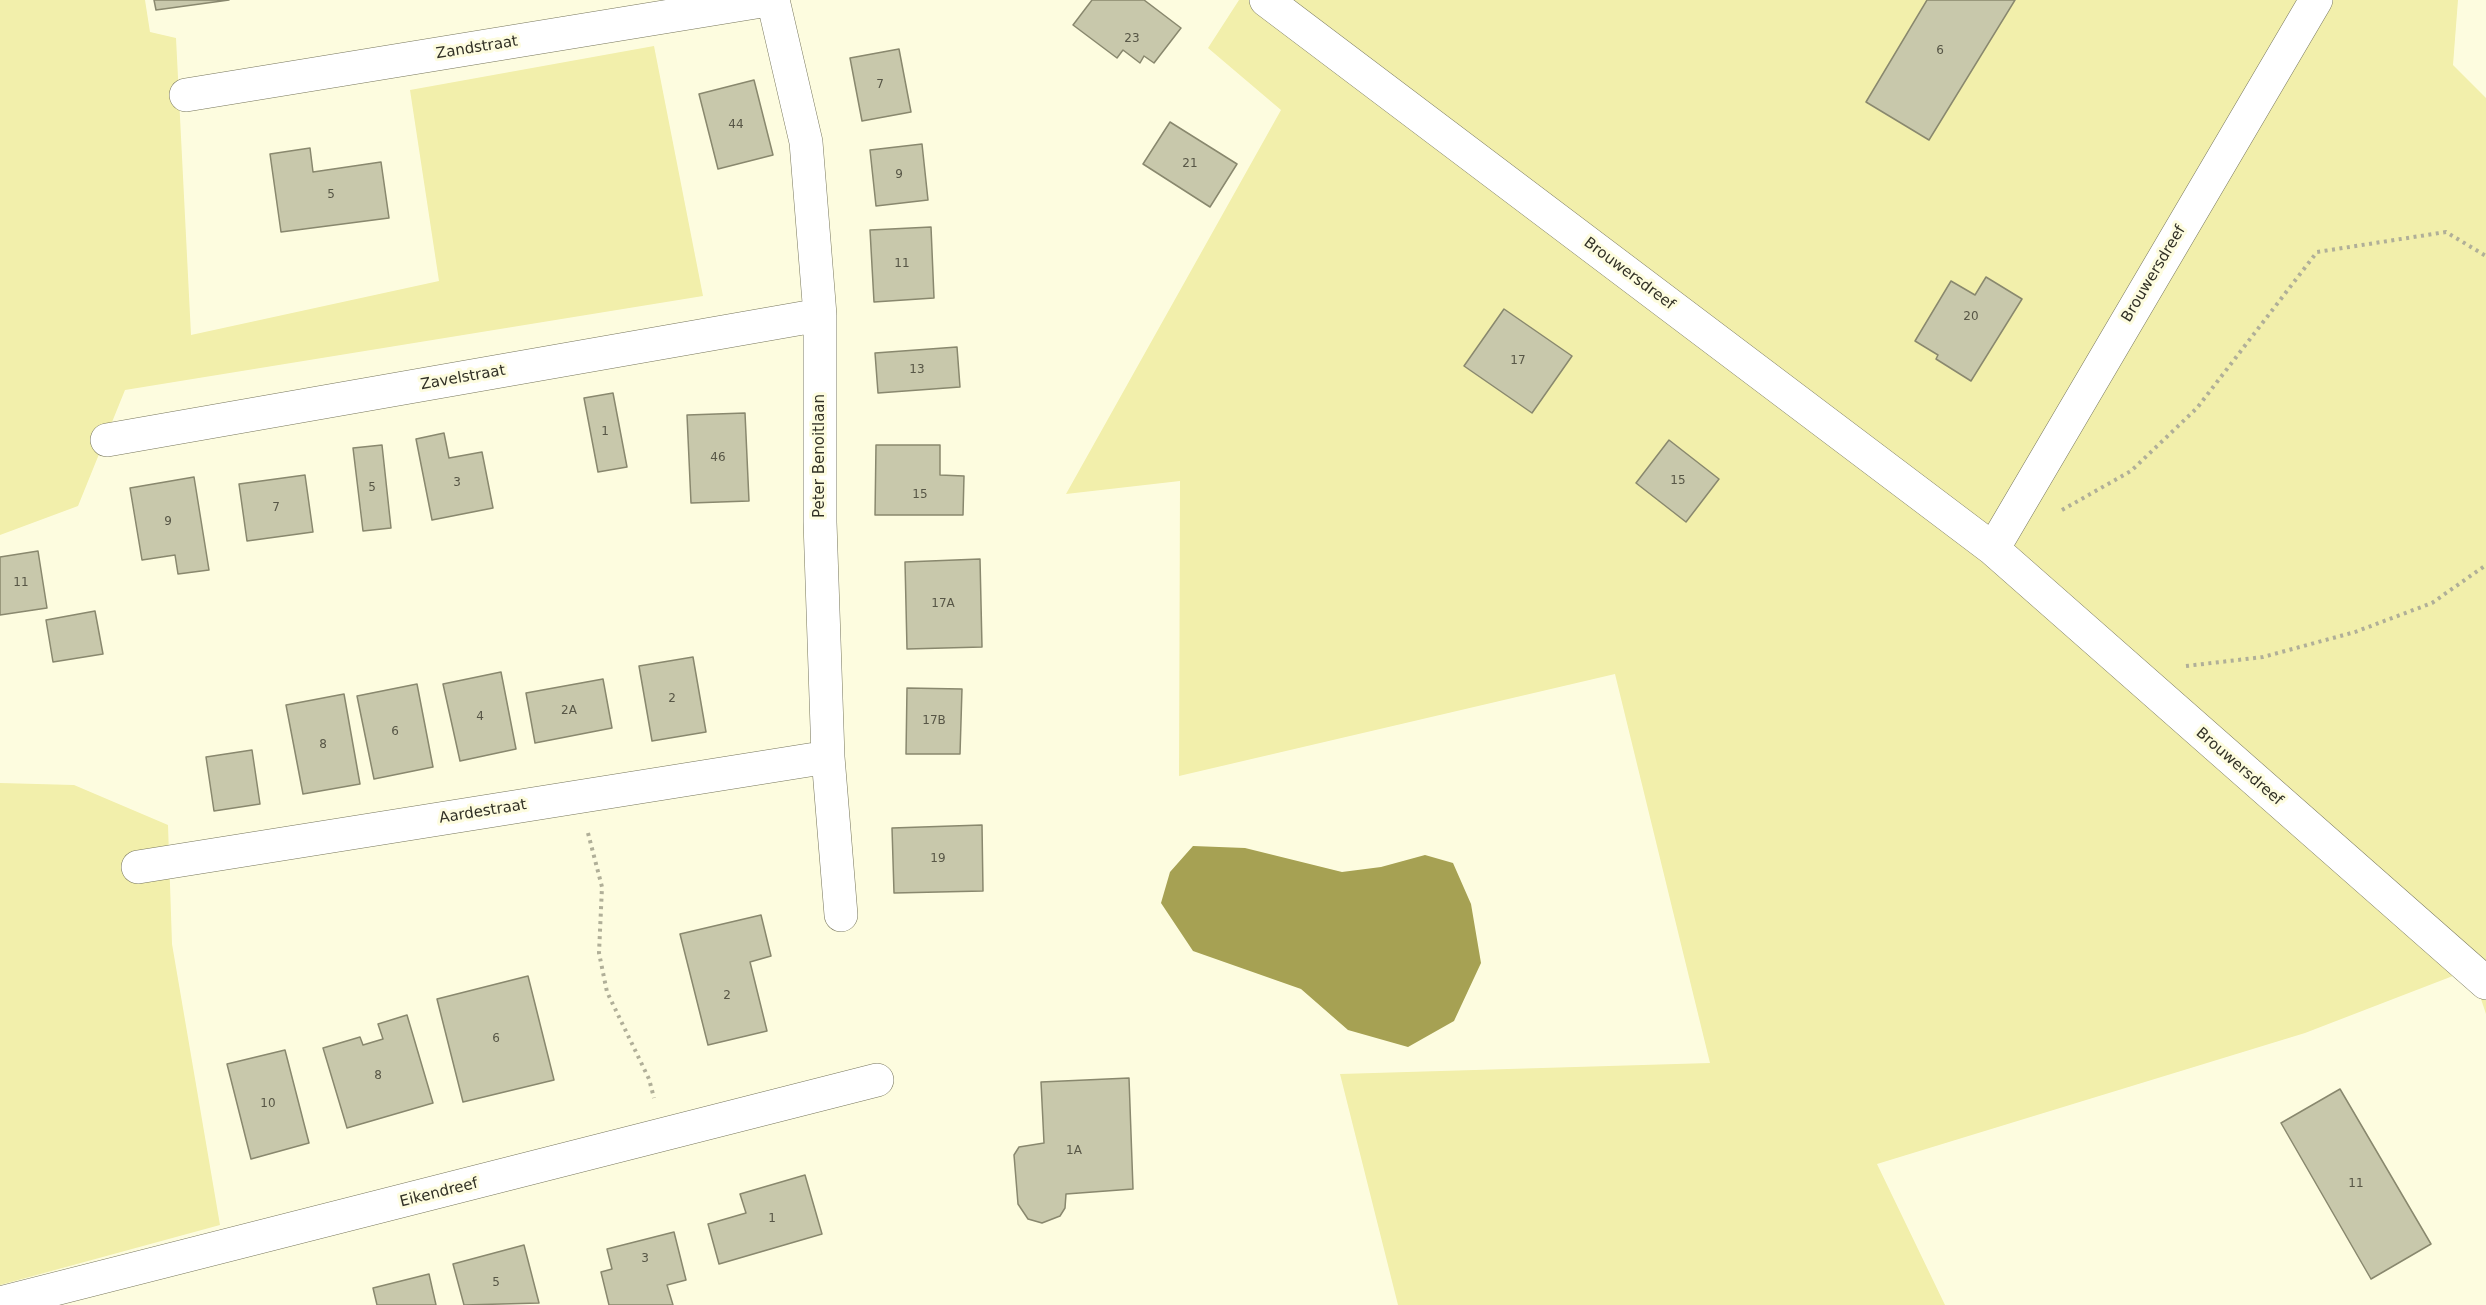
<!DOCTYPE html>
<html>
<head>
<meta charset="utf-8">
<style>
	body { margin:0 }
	canvas { display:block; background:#fdfcdf }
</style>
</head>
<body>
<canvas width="2486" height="1305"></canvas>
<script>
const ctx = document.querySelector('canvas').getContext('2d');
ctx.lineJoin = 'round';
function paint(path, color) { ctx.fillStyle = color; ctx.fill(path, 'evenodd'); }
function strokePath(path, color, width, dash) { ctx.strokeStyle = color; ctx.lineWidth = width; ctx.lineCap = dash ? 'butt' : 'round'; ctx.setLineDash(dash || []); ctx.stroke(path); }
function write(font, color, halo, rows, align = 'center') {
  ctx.font = font + ' "DejaVu Sans",sans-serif'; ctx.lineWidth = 6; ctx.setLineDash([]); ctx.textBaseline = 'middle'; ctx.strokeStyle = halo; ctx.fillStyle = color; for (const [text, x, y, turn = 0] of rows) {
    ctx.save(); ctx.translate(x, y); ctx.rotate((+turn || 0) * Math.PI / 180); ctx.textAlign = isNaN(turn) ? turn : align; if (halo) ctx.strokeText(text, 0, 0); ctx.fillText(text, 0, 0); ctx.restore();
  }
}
paint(new Path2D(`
	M0 0H145L150 32 176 38 191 335 439 281 410 90 654 46 703 296 125 390 78 506 0 535Z
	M1239 0H2458L2453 65 2486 98V1014L2471 969 2305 1033 1877 1164 1945 1305H1398L1340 1074 1710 1063 1615 674 1179 776 1180 481 1066 494 1281 110 1208 48Z
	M0 783 74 785 168 825 172 944 220 1225 0 1285Z`), '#f2efab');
paint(new Path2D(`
	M1193 846 1245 848 1342 872 1381 867 1425 855 1453 863 1471 904 1481 963 1454 1021 1408 1047 1348 1030 1301 989 1193 951 1161 903 1170 872Z`), '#a6a153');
const building = new Path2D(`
	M154 0H229L156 10Z
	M1092 0H1144L1181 28 1154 63 1144 56 1140 63 1123 50 1117 58 1073 25Z
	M1927 0H2015L1929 140 1866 102Z
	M899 49 911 112 862 121 850 58Z
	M754 80 773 155 718 169 699 94Z
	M1170 122 1237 164 1210 207 1143 164Z
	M922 144 928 200 876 206 870 150Z
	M310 148 313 172 381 162 389 218 281 232 270 154Z
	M931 227 934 298 874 302 870 230Z
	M1986 277 2022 299 1971 381 1936 359 1938 355 1915 341 1951 281 1975 295Z
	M1504 309 1572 356 1532 413 1464 366Z
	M957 347 960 387 878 393 875 353Z
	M613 393 627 467 598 472 584 398Z
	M745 413 749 501 691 503 687 415Z
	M444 433 449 458 482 452 493 508 432 520 416 439Z
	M1669 440 1719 479 1686 522 1636 483Z
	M382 445 391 528 363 531 353 448Z
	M876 445H940V475L964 476 963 515H875Z
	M305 475 313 532 247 541 239 484Z
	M194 477 209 570 178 574 175 555 142 560 130 488Z
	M38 551 47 608 0 615V557Z
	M980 559 982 647 907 649 905 562Z
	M95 611 103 654 53 662 46 620Z
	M693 657 706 732 652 741 639 666Z
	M501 672 516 749 460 761 443 684Z
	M603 679 612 728 535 743 526 693Z
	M417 684 433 767 374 779 357 696Z
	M907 688 962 689 960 754H906Z
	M344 694 360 784 303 794 286 705Z
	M252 750 260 804 214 811 206 757Z
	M982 825 983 891 894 893 892 828Z
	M761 915 771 956 750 962 767 1031 708 1045 680 934Z
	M528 976 554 1080 463 1102 437 999Z
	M407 1015 433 1103 347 1128 323 1048 360 1037 363 1045 383 1039 378 1024Z
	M285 1050 309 1143 251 1159 227 1064Z
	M1129 1078 1133 1189 1066 1194 1065 1208 1060 1216 1042 1223 1028 1219 1018 1204 1014 1155 1019 1147 1044 1143 1041 1082Z
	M2340 1089 2431 1244 2371 1279 2281 1123Z
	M805 1175 822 1234 719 1264 708 1224 746 1213 740 1194Z
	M674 1232 686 1280 667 1285 673 1305H609L601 1272 612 1269 607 1249Z
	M524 1245 539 1303 464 1305 453 1264Z
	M429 1274 436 1305H377L373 1288Z`);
paint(building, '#c8c8ab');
strokePath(building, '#89886e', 1.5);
const minor = new Path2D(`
	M773 0 806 142 820 315V522L828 757 841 915
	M1266 0 1993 549 2486 983
	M186 95 768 0
	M107 440 820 315
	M1993 549 2316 0
	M138 867 828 757
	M0 1303 877 1080`);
strokePath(minor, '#77765c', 34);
strokePath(new Path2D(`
	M2062 510 2131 471 2197 408 2317 252 2446 232 2486 256
	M2186 666 2263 657 2355 632 2432 603 2486 565
	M588 833 602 887 599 953 607 992 649 1079 654 1098`), '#b0af98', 4, [3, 4.5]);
strokePath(minor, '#fff', 33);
write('12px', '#575646', null, [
	["23",1132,39],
	["6",1940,51],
	["7",880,85],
	["44",736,125],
	["21",1190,164],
	["9",899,175],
	["5",331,195],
	["11",902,264],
	["20",1971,317],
	["17",1518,361],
	["13",917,370],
	["1",605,432],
	["46",718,458],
	["15",1678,481],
	["3",457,483],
	["5",372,488],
	["15",920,495],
	["7",276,508],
	["9",168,522],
	["11",21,583],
	["17A",943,604],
	["2",672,699],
	["2A",569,711],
	["4",480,717],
	["17B",934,721],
	["6",395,732],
	["8",323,745],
	["19",938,859],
	["2",727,996],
	["6",496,1039],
	["8",378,1076],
	["10",268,1104],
	["1A",1074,1151],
	["11",2356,1184],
	["1",772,1219],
	["3",645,1259],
	["5",496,1283]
]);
write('15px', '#313025', '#fdfcdf', [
	["Zandstraat",477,48,-9],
	["Brouwersdreef",1629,274,37],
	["Brouwersdreef",2154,274,-59],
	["Zavelstraat",463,378,-10],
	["Peter Benoitlaan",820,456,-90],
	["Brouwersdreef",2239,767,41],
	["Aardestraat",483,812,-9],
	["Eikendreef",439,1193,-14]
]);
</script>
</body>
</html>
